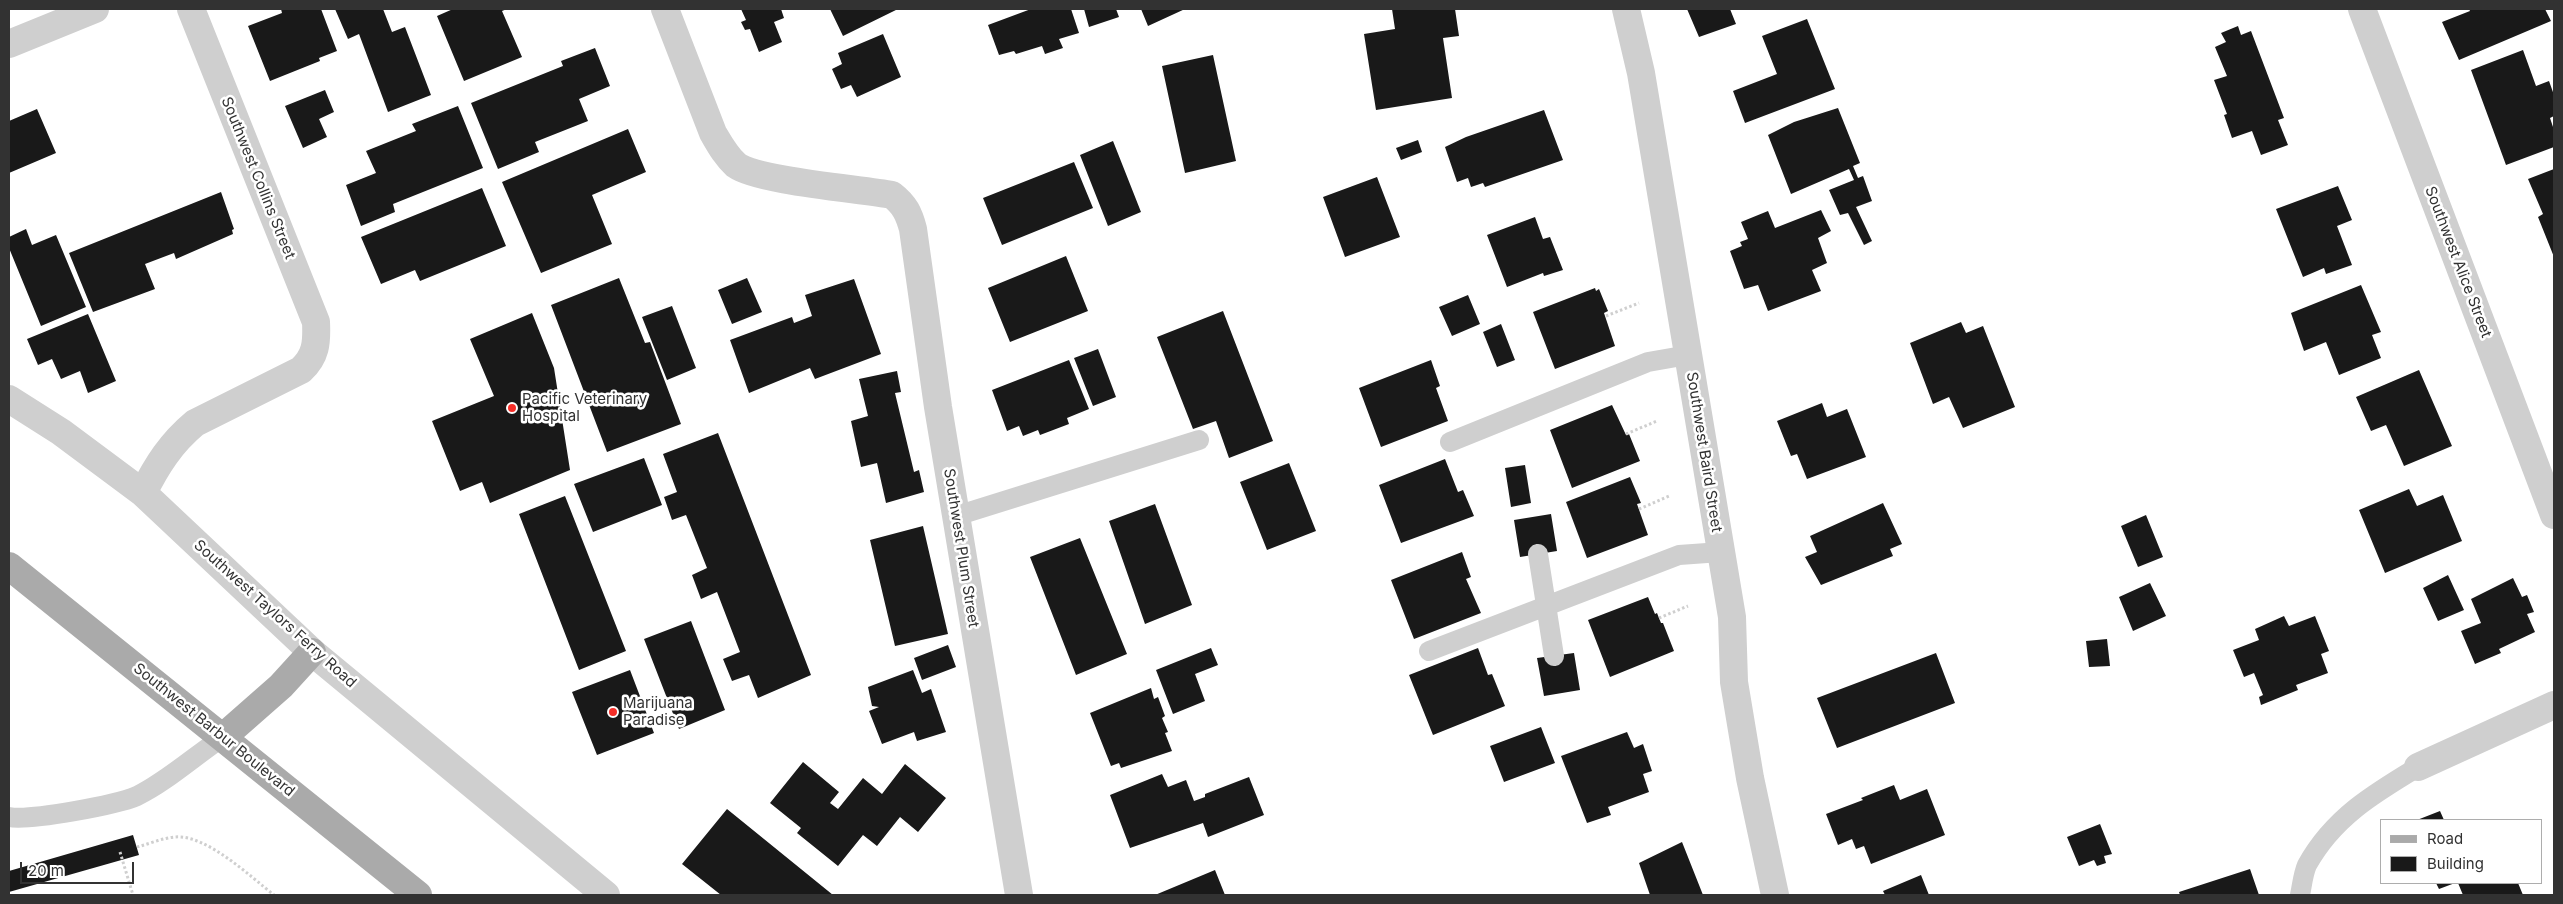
<!DOCTYPE html>
<html>
<head>
<meta charset="utf-8">
<style>
	body { margin:0 }
	#map { position:relative; width:2563px; height:904px; overflow:hidden; background:#fff; font-family:Inter,sans-serif }
	canvas { display:block }
	.frame { position:absolute; inset:0; border:10px solid #323232; pointer-events:none }
	.legend { position:absolute; left:2380px; top:819px; width:162px; height:65px; box-sizing:border-box; background:#fff; border:1px solid #adadad; margin:0; padding:6px 9px; list-style:none; font-size:15px; color:#323232 }
	.legend li { display:flex; align-items:center; gap:10px; height:25px }
	.legend b { width:25px; border:1px solid #adadad }
	.scale { position:absolute; left:20px; top:862px; width:114px; height:22px; box-sizing:border-box; border:2px solid #323232; border-top:0; padding-left:6px; font-size:15px; line-height:18px; white-space:nowrap; color:#323232; -webkit-text-stroke:4px #fff; paint-order:stroke }
</style>
</head>
<body>
<div id="map">
<canvas width="2563" height="904"></canvas>
<div class="frame"></div>
<ul class="legend">
<li><b style="height:6px;background:#aaa"></b>Road</li>
<li><b style="height:14px;background:#191919"></b>Building</li>
</ul>
<div class="scale">20 m</div>
</div>
<script>
const ctx = document.querySelector('canvas').getContext('2d');
ctx.lineJoin = 'round';
function paint(path, color) { ctx.fillStyle = color; ctx.fill(path, 'evenodd'); }
function strokePath(path, color, width, dash) { ctx.strokeStyle = color; ctx.lineWidth = width; ctx.lineCap = dash ? 'butt' : 'round'; ctx.setLineDash(dash || []); ctx.stroke(path); }
function write(font, color, halo, rows, align = 'center') {
  ctx.font = font + ' Inter,sans-serif'; ctx.lineWidth = 5; ctx.setLineDash([]); ctx.textBaseline = 'middle'; ctx.strokeStyle = halo; ctx.fillStyle = color; for (const [text, x, y, turn = 0] of rows) {
    ctx.save(); ctx.translate(x, y); ctx.rotate((+turn || 0) * Math.PI / 180); ctx.textAlign = isNaN(turn) ? turn : align; if (halo) ctx.strokeText(text, 0, 0); ctx.fillText(text, 0, 0); ctx.restore();
  }
}
paint(new Path2D(`
	M281 9H321L337 51 319 58 320 61 270 81 248 26 282 13Z
	M335 9H383L392 32 405 27 431 95 388 112 359 34 348 39Z
	M453 9H507L502 11 522 57 464 81 437 16Z
	M741 9H781L784 18 774 22 782 42 759 52 750 29 745 30 741 22 746 20Z
	M830 9H898L843 36Z
	M1031 9H1071L1079 33 1059 39 1063 48 1045 54 1042 46 1016 54 1014 51 999 55 988 25Z
	M1084 9H1116L1119 17 1089 27Z
	M1141 9H1185L1148 26Z
	M1392 9H1455L1459 36 1443 38 1452 98 1376 110 1364 34 1395 29Z
	M1687 9H1730L1736 24 1699 37Z
	M2469 9H2545L2551 21 2459 60 2442 22 2470 11Z
	M1807 19 1835 89 1745 123 1733 91 1777 74 1762 36Z
	M2238 26 2241 35 2251 31 2284 118 2278 120 2288 145 2261 155 2252 131 2232 138 2224 115 2227 114 2214 80 2227 76 2215 47 2226 42 2221 33Z
	M883 34 901 77 857 97 851 85 841 89 832 69 842 64 838 53Z
	M595 48 610 86 579 99 588 121 535 142 539 152 498 169 471 103 563 66 561 61Z
	M2523 50 2536 86 2549 81 2554 95V116L2550 118 2554 130V147L2506 165 2471 70Z
	M1213 55 1236 161 1185 173 1162 66Z
	M325 90 334 112 319 119 327 137 303 148 285 106Z
	M458 106 483 168 393 204 395 212 361 226 346 185 376 173 366 151 416 131 412 124Z
	M1838 108 1860 163 1853 166 1858 178 1863 176 1872 201 1856 207 1872 241 1864 245 1848 213 1840 215 1829 190 1854 180 1849 169 1791 194 1768 135 1794 122Z
	M37 109 56 153 9 173V121Z
	M1544 110 1563 160 1485 187 1483 183 1471 187 1468 178 1457 182 1445 147 1466 137Z
	M628 129 646 172 592 195 612 244 541 273 502 182Z
	M1418 140 1422 152 1401 160 1396 148Z
	M1113 141 1141 212 1108 226 1080 155Z
	M1074 162 1093 208 1002 245 983 198Z
	M2554 169V257L2538 217 2543 214 2528 179Z
	M1377 177 1400 237 1345 257 1323 197Z
	M2338 186 2352 220 2337 226 2352 265 2326 274 2324 268 2303 277 2276 209Z
	M482 188 506 246 420 281 415 270 381 284 361 237Z
	M221 192 234 229 232 230 233 234 176 259 174 253 145 264 155 289 93 312 69 253Z
	M1821 210 1831 231 1818 238 1827 263 1812 270 1821 291 1768 311 1758 285 1744 289 1730 251 1742 246 1740 242 1748 239 1741 222 1768 211 1775 228Z
	M1535 217 1543 239 1550 237 1563 270 1544 276 1543 273 1507 287 1487 235Z
	M26 229 32 245 56 235 86 307 41 326 9 248V237Z
	M1066 256 1088 311 1010 342 988 288Z
	M619 278 645 343 650 342 681 424 607 452 551 305Z
	M747 278 762 312 732 324 718 290Z
	M854 279 881 354 815 379 810 368 749 393 730 340 792 317 794 323 812 316 805 295Z
	M2361 285 2381 332 2372 335 2381 358 2339 375 2326 342 2304 351 2291 313Z
	M1595 288 1596 291 1599 289 1608 311 1604 313 1615 346 1555 369 1533 312Z
	M1468 295 1480 324 1452 336 1439 307Z
	M672 306 696 368 667 380 642 317Z
	M1223 311 1273 441 1229 458 1216 421 1193 429 1157 337Z
	M532 313 554 368 570 470 490 503 482 482 460 491 432 421 494 396 470 339Z
	M88 314 116 381 88 393 80 371 61 379 52 359 38 365 27 339Z
	M1961 322 1966 333 1983 326 2015 407 1963 428 1949 397 1933 404 1910 343Z
	M1501 324 1515 360 1497 367 1483 332Z
	M1098 349 1116 397 1093 406 1074 358Z
	M1069 360 1089 409 1067 418 1069 424 1040 435 1038 430 1023 436 1019 426 1007 431 992 390Z
	M1431 360 1440 386 1436 388 1448 421 1381 447 1359 388Z
	M2419 370 2452 446 2404 466 2386 425 2371 431 2356 397Z
	M897 371 901 392 895 393 914 472 919 470 924 492 886 503 877 463 861 467 851 421 868 416 859 379Z
	M1822 403 1827 417 1847 409 1866 457 1807 479 1797 454 1791 456 1777 421Z
	M1612 405 1626 435 1629 434 1640 461 1572 488 1550 430Z
	M718 433 811 675 758 698 749 675 732 681 723 659 740 652 717 592 701 599 692 575 707 568 686 515 672 520 664 497 677 492 663 454Z
	M644 458 662 505 593 532 574 484Z
	M1445 459 1458 492 1463 490 1474 516 1401 543 1379 485Z
	M1289 463 1316 531 1267 550 1240 482Z
	M1525 465 1531 503 1511 507 1505 468Z
	M1630 477 1641 503 1637 504 1648 535 1587 558 1566 502Z
	M2409 489 2417 506 2443 495 2462 541 2385 573 2359 510Z
	M565 496 626 651 579 670 519 514Z
	M1883 503 1902 544 1890 549 1893 556 1821 585 1805 557 1817 552 1810 536Z
	M1155 504 1192 605 1145 624 1109 521Z
	M1551 514 1557 551 1520 557 1514 520Z
	M2146 515 2163 557 2138 567 2121 526Z
	M923 526 948 634 895 646 870 540Z
	M1080 538 1127 654 1076 675 1030 557Z
	M1462 552 1471 577 1466 579 1481 613 1414 639 1391 580Z
	M2448 575 2464 610 2438 621 2423 588Z
	M2513 578 2522 597 2527 595 2534 612 2527 614 2535 632 2499 649 2501 653 2475 664 2461 631 2481 623 2471 599Z
	M2150 583 2166 616 2133 631 2119 597Z
	M1648 597 1655 614 1657 613 1661 623H1663L1674 651 1610 677 1588 620Z
	M2284 616 2289 626 2315 616 2329 651 2321 654 2328 673 2296 685 2298 690 2261 705 2259 697 2263 695 2254 673 2244 677 2233 650 2259 640 2255 629Z
	M691 621 725 710 679 729 644 639Z
	M2107 639 2110 666 2089 667 2086 641Z
	M948 645 956 667 922 680 914 658Z
	M1211 648 1218 665 1195 674 1205 701 1173 714 1156 670Z
	M1478 648 1488 675 1492 674 1505 706 1433 735 1409 675Z
	M1574 653 1580 690 1544 696 1537 658Z
	M1936 653 1955 703 1837 748 1817 698Z
	M630 670 654 733 597 755 572 692Z
	M913 670 922 693 931 689 946 732 917 741 914 732 882 744 869 711 879 707 872 706 868 687Z
	M1151 688 1154 699 1158 697 1165 716 1162 718 1168 732 1165 733 1172 751 1121 768 1119 763 1111 766 1090 713Z
	M1541 727 1555 763 1504 782 1490 746Z
	M1627 732 1634 748 1643 744 1652 771 1643 774 1649 792 1608 807 1611 815 1587 823 1561 756Z
	M803 762 839 792 830 803 838 809 863 778 882 794 905 764 946 798 918 832 900 817 877 846 863 835 838 866 797 833 801 828 770 803Z
	M1162 774 1168 787 1186 780 1194 801 1205 797V794L1249 777 1264 815 1208 837 1203 823 1130 848 1110 795Z
	M1894 785 1900 800 1927 789 1945 835 1871 864 1864 846 1856 849 1852 839 1838 845 1826 814 1863 800 1861 798Z
	M727 809 833 895H721L682 864Z
	M2440 811 2444 820H2417Z
	M2100 824 2112 854 2104 856 2106 863 2097 866 2094 860 2079 866 2067 837Z
	M133 835 139 855 9 892V871Z
	M1682 842 1703 895H1650L1639 863Z
	M2250 869 2259 895H2180L2179 892Z
	M1215 870 1225 895H1155Z
	M1921 875 1929 895H1885L1883 891Z
	M2436 883H2455L2439 889Z
	M2458 883H2518L2523 895H2463Z`), '#191919');
strokePath(new Path2D(`
	M1606 316 1639 303
	M1626 434 1657 421
	M1639 509 1669 496
	M1659 618 1688 606
	M137 847C149 844 162 838 175 837 206 834 251 877 274 895
	M120 852 133 895`), '#cfcfcf', 3, [2.5, 2.5]);
strokePath(new Path2D(`
	M1450 442 1648 362 1688 355
	M956 516 1199 440
	M1538 554 1554 656
	M1429 651 1679 555 1721 552
	M9 817C30 821 116 805 137 796 166 782 196 755 223 737
	M2300 895C2302 886 2303 874 2307 865 2333 818 2373 794 2418 767`), '#cfcfcf', 20);
strokePath(new Path2D(`
	M665 9 713 133C720 145 726 156 736 165 758 181 860 189 892 195 905 205 909 214 913 229L938 407 1019 895
	M1626 9 1641 73 1732 617 1734 682 1750 778 1775 895
	M2362 9 2554 515
	M9 44 95 9
	M9 399 61 432 143 493 312 652 606 895
	M143 493C157 465 171 443 195 423L301 370C316 356 317 343 316 322L191 9
	M2418 767 2554 705`), '#cfcfcf', 28);
strokePath(new Path2D(`
	M9 566 418 895
	M223 737 281 686 312 652`), '#aaa', 28);
for (const [x, y, r, color] of [
	[512,408,5,"#f62e28"],
	[613,712,5,"#f62e28"]
]) { const dot = new Path2D(); dot.arc(x, y, r, 0, 2 * Math.PI); ctx.fillStyle = color; ctx.fill(dot); strokePath(dot, '#fff', 2); }
write('15px', '#323232', '#fff', [
	["Southwest Collins Street",258,178,68],
	["Southwest Alice Street",2458,262,69],
	["Southwest Baird Street",1704,452,81],
	["Southwest Plum Street",961,548,81],
	["Southwest Taylors Ferry Road",275,614,42],
	["Southwest Barbur Boulevard",214,730,39]
]);
write('15px', '#323232', '#fff', [
	["Pacific Veterinary",522,399],
	["Hospital",522,416],
	["Marijuana",623,703],
	["Paradise",623,720]
], 'left');
</script>
</body>
</html>
